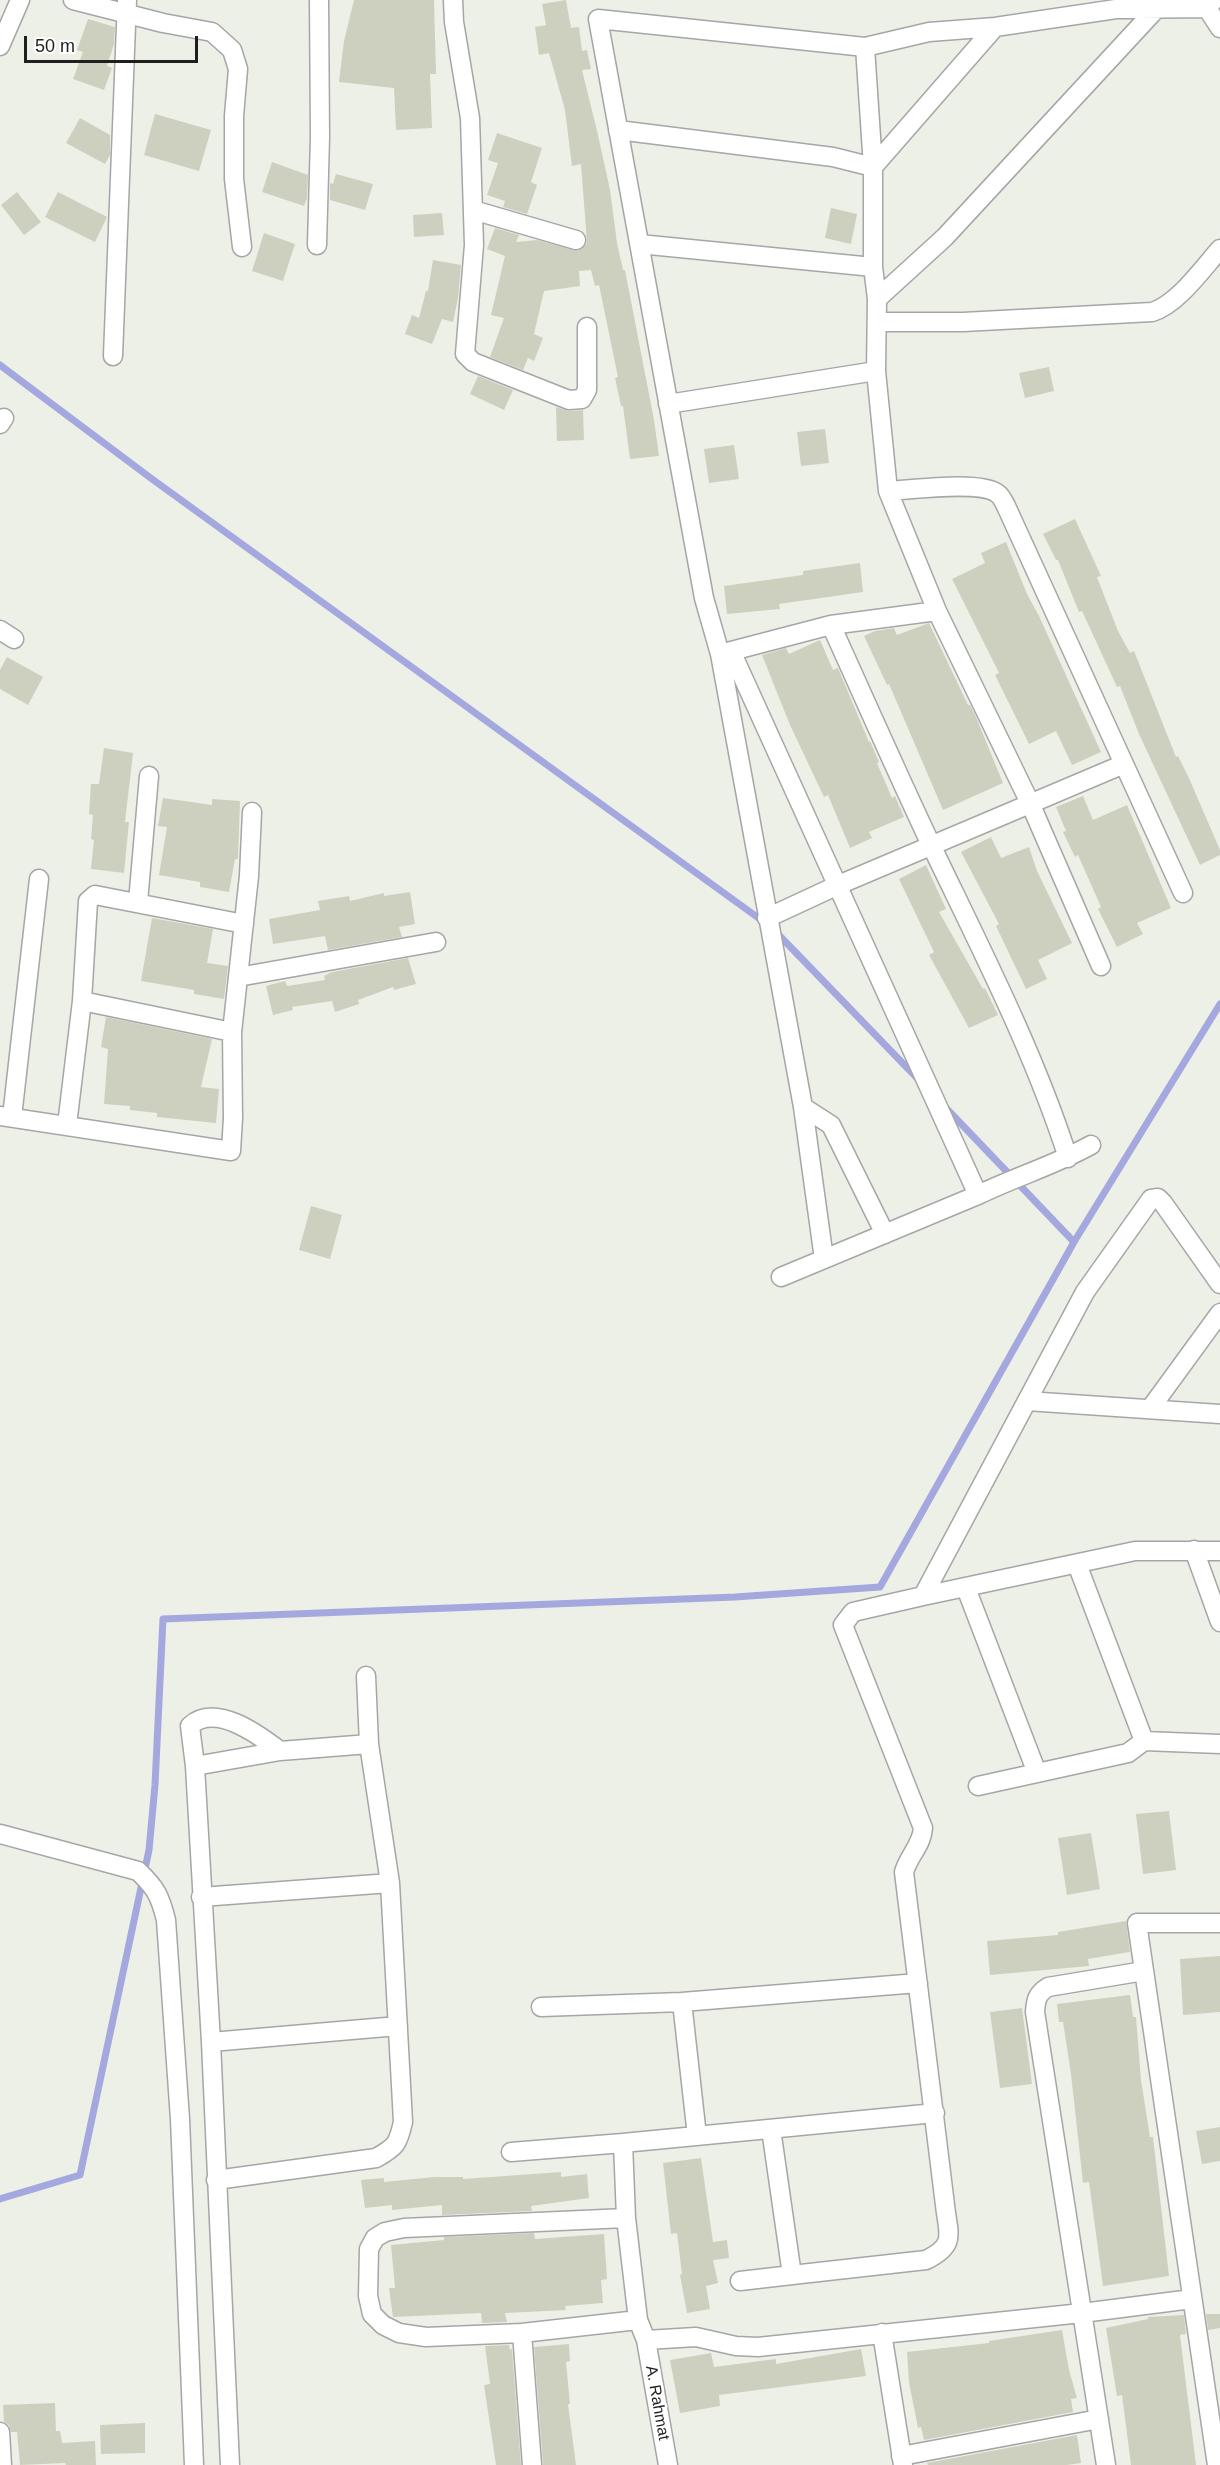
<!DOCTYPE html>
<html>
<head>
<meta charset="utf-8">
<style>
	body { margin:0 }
	#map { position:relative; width:1220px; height:2465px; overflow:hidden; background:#ecf0e6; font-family:Arial,sans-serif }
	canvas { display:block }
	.scale { position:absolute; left:24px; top:36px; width:174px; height:27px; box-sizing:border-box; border:3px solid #1f1f1f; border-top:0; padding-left:8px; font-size:18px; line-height:21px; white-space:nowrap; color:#1f1f1f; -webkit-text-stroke:4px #fff; paint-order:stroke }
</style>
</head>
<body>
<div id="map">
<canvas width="1220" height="2465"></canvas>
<div class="scale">50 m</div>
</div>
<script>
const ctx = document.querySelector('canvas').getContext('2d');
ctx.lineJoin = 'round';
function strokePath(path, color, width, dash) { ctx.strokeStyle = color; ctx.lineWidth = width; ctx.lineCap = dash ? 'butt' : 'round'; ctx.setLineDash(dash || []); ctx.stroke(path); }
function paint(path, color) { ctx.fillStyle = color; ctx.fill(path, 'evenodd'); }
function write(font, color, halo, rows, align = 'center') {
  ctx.font = font + ' Arial,sans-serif'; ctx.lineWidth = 5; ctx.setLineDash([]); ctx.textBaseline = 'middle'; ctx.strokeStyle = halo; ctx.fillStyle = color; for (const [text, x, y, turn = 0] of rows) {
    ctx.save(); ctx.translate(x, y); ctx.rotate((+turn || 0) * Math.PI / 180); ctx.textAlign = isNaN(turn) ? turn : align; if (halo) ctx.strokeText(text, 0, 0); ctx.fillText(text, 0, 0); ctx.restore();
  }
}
strokePath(new Path2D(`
	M0 365 152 479 764 922
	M775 931 917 1078
	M946 1108 1074 1242
	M0 2199 80 2175 149 1850 155 1785 163 1619 735 1597 880 1587 1074 1242 1220 1004`), '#a5a8df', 7);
paint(new Path2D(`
	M354 0H434L436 74H430L432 128 396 130 394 88 339 82 344 41Z
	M566 0 571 28 579 27 582 51 587 50 591 69 582 70 598 135 610 190 617 243 623 270H625L654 420 659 456 630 459 623 406H621L615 378 618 377 599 285 595 286 591 270 579 271 580 286 544 291 534 334 543 338 534 361 528 358 523 370 490 357 504 318 491 315 505 256 487 249 495 228 519 235 516 242 537 240 578 251 583 248 587 243 581 164 572 166 565 110 549 53 539 55 535 27 546 25 542 4Z
	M88 19 115 27 114 44 107 66 112 68 104 90 73 79 83 52 77 50Z
	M155 114 211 130 199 171 144 155Z
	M80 118 110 135V155L105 164 66 143Z
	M497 133 542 148 531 182 537 185 527 214 503 207 505 201 487 195 498 163 488 160Z
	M272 162 308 175 307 198 304 206 262 192Z
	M336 174 373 184 365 210 330 200V183L333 184Z
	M17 192 41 222 24 235 1 205Z
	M58 192 107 217 95 242 45 217Z
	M831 208 857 214 851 244 825 238Z
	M442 213 444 235 414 237 413 215Z
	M264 233 295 244 283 281 252 271Z
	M433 260 461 265 458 298 453 322 442 319 432 344 405 334 412 315 419 318 426 291H428Z
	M1049 367 1054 391 1025 398 1019 373Z
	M478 376 513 390 504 410 470 394Z
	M556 407 569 411 583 410 584 440 557 441Z
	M825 429 829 463 801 466 797 432Z
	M734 445 739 479 709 483 704 449Z
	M1075 519 1101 576 1097 577 1118 631 1130 653 1134 651 1176 757 1178 756 1188 776 1220 850V855L1200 865 1139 734 1120 686 1117 687 1082 611 1079 612 1058 560H1056L1043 534Z
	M1006 542 1027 594 1039 616 1101 752 1072 765 1056 731 1029 744 995 675 999 673 952 579 985 563 981 553Z
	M860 563 863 592 779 604 780 609 727 614 724 586 803 575V571Z
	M929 623 968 705H970L976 717 1003 783 943 810 889 684 887 685 864 636 875 631 894 628 897 635Z
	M820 640 833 670 838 668 869 742 870 741 879 762 877 763 892 798 895 796 904 817 869 832 872 838 850 848 828 795 824 797 790 725 762 655 786 648 789 654Z
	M7 657 43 677 28 705 0 689V670Z
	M104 748 133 753 125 822H129L124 873 91 869 94 840 91 839 93 815 89 814 91 784H99Z
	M1083 796 1093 820 1127 805 1171 908 1137 923 1143 934 1117 947 1098 909 1101 907 1078 855 1075 857 1063 832 1066 831 1056 807Z
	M163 798 212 805V799L240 801 238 859H235L229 892 200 887V882L159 875 167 827 158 826Z
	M991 837 1001 858 1029 847 1037 871 1072 943 1038 960 1047 979 1026 989 996 926 999 924 961 852Z
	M926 865 946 909 939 912 983 989 985 988 998 1015 969 1028 929 955 934 952 899 879Z
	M410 892 415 924 399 927 402 937 328 950 325 936 273 944 269 919 320 910 318 901 349 896 350 901 384 893V896Z
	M152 918 213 929 207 963 228 966 224 999 194 994V990L141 981Z
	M408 958 416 984 394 990 393 987 358 1000 359 1004 335 1012 332 1001 292 1007 293 1010 273 1015 266 986 285 981 287 986 325 980 324 976 332 972Z
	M106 1017 212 1039 201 1087 219 1089 216 1123 157 1117V1113L130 1110V1106L104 1104 108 1049 101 1047Z
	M311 1206 342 1215 330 1259 299 1250Z
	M1169 1811 1176 1870 1143 1874 1136 1814Z
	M1091 1833 1100 1889 1067 1895 1058 1838Z
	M1126 1921 1130 1952 1088 1959 1089 1966 990 1975 987 1941 1058 1935V1932Z
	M1220 1956V2012L1183 2015 1180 1959Z
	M1130 1995 1133 2017H1136L1141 2080 1150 2137H1153L1169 2276 1103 2286 1089 2182 1083 2183 1071 2074 1063 2022H1059L1057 2004Z
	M1022 2008 1032 2084 1000 2088 990 2012Z
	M1220 2127V2161L1202 2164 1196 2131Z
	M701 2158 713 2242 727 2240 729 2258 713 2260 718 2283 706 2286 710 2309 687 2313 680 2275 682 2274 677 2233 671 2234 663 2163Z
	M561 2172V2177L587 2174 589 2198 531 2206 532 2211 442 2215V2205L392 2210V2205L365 2208 361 2180 384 2178V2182L435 2177H463V2179Z
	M534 2233 535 2239 604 2234 607 2279 601 2280 603 2303 565 2306 566 2310 505 2313 507 2322 482 2323 481 2313 393 2317 389 2288H395L391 2245 444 2240V2237Z
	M1206 2314H1220V2328L1208 2330Z
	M1184 2315 1186 2334 1180 2335 1196 2465H1131L1122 2395 1117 2396 1106 2328 1148 2319V2317Z
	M1062 2330 1069 2370 1077 2398 1071 2399 1073 2412 924 2440 921 2427 918 2428 909 2382 907 2352 989 2343V2341Z
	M569 2344 570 2361 566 2362 570 2404H568L576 2465H543L534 2347Z
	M509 2345 510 2350 512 2349 521 2465H496L484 2385 490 2384 485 2346Z
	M861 2349 866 2376 719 2395 720 2406 680 2413 670 2360 711 2353 714 2367 776 2359V2364Z
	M55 2403 56 2431H60L62 2443 95 2441 96 2465H66L65 2463 20 2465 17 2432H11L9 2425 4 2422 3 2405Z
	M145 2423V2453L101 2454 100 2425Z
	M1077 2435 1081 2463 1067 2465H928L927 2463Z`), '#ced0bf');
const street = new Path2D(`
	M73 0 163 23 212 32 232 50 238 69 234 116V179L242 247
	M453 0 454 22 470 118 474 245 465 354 473 362 569 400 582 399 587 390V327
	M1207 8 1220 28
	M0 46 20 0
	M865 47 873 167V267L877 299 876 371 888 491 937 611 1030 803 1101 966
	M618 130 833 157 873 167
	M873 167 995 27
	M473 210 576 240
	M639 244 873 267
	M317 245 320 137 319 0
	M877 299 945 237 1157 8
	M877 322H963L1152 312C1177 305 1203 268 1220 249
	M113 356 127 0
	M668 404 876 371
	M0 424 4 418
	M888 491C911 490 981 480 998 494 1001 496 1004 502 1006 506L1183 893
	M937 611 831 625 720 654 704 598 598 19 865 47 929 32 995 27 1116 9 1207 8 1214 0
	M831 625C865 700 898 775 933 849 981 949 1034 1052 1068 1158
	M0 630 14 639
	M731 651 978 1195
	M720 654 803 1107 824 1259
	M138 902 149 776
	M767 918 836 886 1124 764
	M238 977 436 942
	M82 1001 232 1032
	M803 1107 831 1125 885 1234
	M0 1116 231 1151 233 1118 232 1032 249 876 252 812
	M12 1117 39 879
	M67 1125 82 1001 88 901 95 895 244 924
	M781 1277 978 1195C1015 1177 1055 1165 1091 1145
	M1027 1401 1220 1414
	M1150 1409 1220 1313
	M1194 1550 1220 1622
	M1077 1564 1144 1741
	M966 1588 1037 1773
	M923 1596 1135 1551H1220
	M195 1766 280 1751 369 1744
	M978 1786 1128 1753 1144 1741 1220 1744
	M0 1834 138 1871C156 1888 160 1896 166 1920L180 2119 194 2465
	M201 1897 390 1883
	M682 2002 918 1983
	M541 2007 682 2002 697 2136
	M211 2042 398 2026
	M771 2129 792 2275 926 2260C957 2245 948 2234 945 2205L904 1872C909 1855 922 1845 923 1828L843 1625 853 1612 923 1596 1085 1292 1151 1199 1158 1198 1163 1203 1220 1284
	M511 2152 623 2143
	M216 2180 376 2158C396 2147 398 2144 403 2122L390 1883 369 1744 366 1676
	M626 2218 404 2228 385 2232 375 2238 369 2249 368 2296 372 2314 383 2325 399 2333 426 2337 522 2333 638 2320
	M740 2281 792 2275
	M522 2333 532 2465
	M882 2333 903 2465
	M646 2340 696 2337 736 2346 758 2347 1082 2313 1192 2299
	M0 2432 2 2465
	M901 2456 1099 2419
	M230 2465 211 2042 195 1766 190 1726C215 1702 259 1735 280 1751
	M668 2465 646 2340 638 2320 626 2218 623 2143 935 2113
	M1106 2465 1035 2012C1036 1999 1037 1994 1048 1987L1144 1971
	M1217 2465 1137 1923H1220`);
strokePath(street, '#a6a6a6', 21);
strokePath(street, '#fff', 18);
write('16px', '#1f1f1f', '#fff', [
	["A. Rahmat",657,2403,80]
]);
</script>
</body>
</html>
